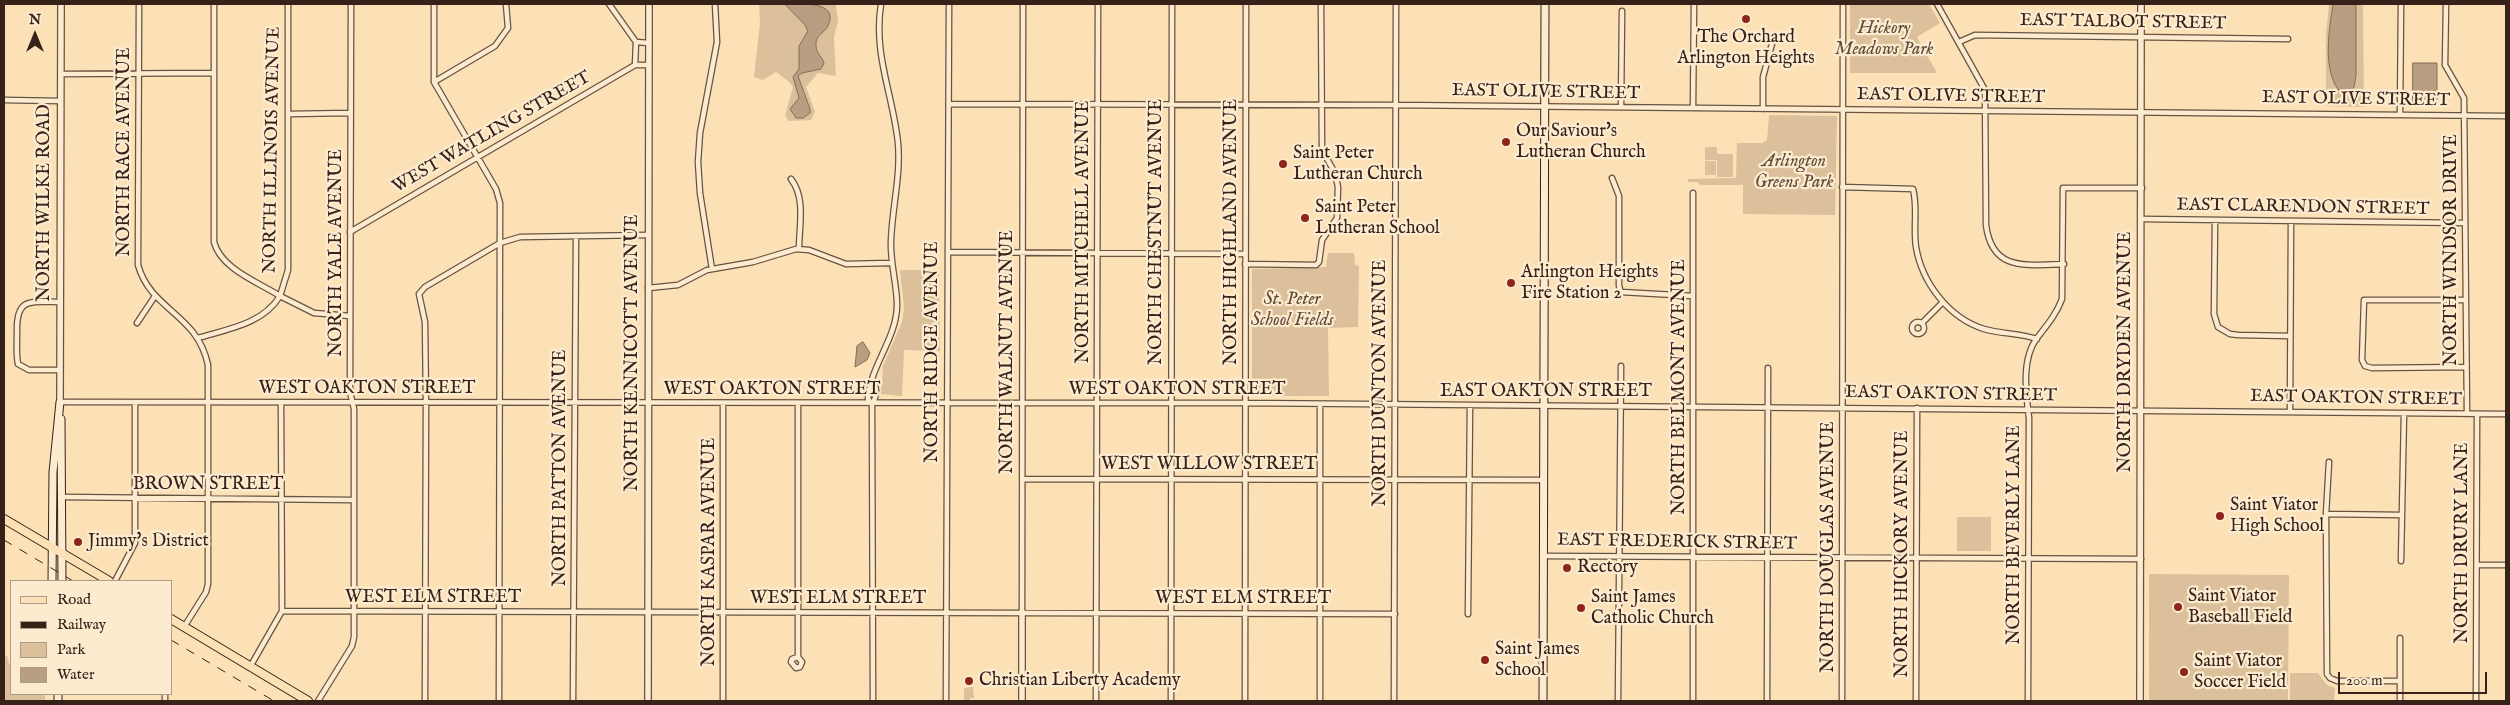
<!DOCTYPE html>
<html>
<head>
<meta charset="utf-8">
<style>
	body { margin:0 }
	#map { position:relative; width:2510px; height:705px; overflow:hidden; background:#fce0b6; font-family:"IM FELL English",serif }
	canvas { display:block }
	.frame { position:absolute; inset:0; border:5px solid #37221a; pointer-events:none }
	.legend { position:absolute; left:10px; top:580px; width:162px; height:115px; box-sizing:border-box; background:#fdebd0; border:1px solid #ae9b87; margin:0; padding:6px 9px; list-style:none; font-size:15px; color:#37221a }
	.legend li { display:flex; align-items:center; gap:10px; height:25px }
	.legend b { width:25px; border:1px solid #ae9b87 }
	.north { position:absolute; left:10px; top:10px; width:50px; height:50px; -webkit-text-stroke:4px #fdebd0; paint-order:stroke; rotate:0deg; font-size:14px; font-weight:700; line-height:20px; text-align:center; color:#37221a }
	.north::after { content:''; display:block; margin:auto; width:18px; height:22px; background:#37221a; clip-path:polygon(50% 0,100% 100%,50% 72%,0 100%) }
	.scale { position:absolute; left:2338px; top:672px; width:149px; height:22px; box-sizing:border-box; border:2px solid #37221a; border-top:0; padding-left:6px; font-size:15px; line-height:18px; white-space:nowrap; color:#37221a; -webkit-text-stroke:4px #fdebd0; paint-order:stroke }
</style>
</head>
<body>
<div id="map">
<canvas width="2510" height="705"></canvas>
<div class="frame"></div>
<ul class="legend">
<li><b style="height:6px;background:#fce0b6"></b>Road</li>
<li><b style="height:6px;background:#37221a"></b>Railway</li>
<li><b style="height:14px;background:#dbc09b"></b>Park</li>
<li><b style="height:14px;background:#b99f81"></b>Water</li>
</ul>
<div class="north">N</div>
<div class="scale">200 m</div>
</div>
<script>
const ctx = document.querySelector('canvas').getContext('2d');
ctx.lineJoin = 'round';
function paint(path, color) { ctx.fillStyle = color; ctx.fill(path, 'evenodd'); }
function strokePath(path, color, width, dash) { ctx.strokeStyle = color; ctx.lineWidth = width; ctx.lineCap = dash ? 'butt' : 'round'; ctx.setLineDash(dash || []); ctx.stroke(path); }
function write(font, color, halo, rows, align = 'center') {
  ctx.font = font + ' "IM FELL English",serif'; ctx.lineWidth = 4.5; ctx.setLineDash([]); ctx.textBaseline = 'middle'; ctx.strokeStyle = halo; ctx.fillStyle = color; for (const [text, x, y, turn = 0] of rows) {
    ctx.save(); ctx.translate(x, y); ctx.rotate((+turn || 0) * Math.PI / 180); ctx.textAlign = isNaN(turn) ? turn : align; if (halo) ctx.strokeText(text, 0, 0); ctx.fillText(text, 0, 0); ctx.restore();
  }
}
paint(new Path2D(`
	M759 4H836L838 22 834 37 836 76 818 73 806 87 815 112 811 120 788 121 785 115 793 87 788 81 776 72 763 80 754 77 760 22Z
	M1850 4H1929L1940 23 1917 37 1937 73H1850Z
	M2329 4H2363L2364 107 2326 106V34Z
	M1769 115 1837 116 1835 215 1743 214V185H1700L1698 182H1688V179L1736 178 1737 143H1763L1767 140Z
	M1705 147H1717V154H1733V177H1717V160H1705Z
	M1705 161H1716V175H1705Z
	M1328 253H1354L1355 265 1359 266 1358 327 1328 328 1329 396H1252V269L1326 267Z
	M900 270H939L940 351 904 350 902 396 881 394 883 366 902 322 904 308Z
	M1957 517H1991V551H1957Z
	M2149 574 2289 575 2288 701H2149Z
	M4 655 7 656 11 670V694H45V701H4Z
	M2290 673H2318L2327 685 2335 688 2334 701H2290Z
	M973 687 974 698H970V701H964V688Z`), '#dbc09b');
const water = new Path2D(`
	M785 4C799 4 840 0 828 26 825 32 817 35 816 42 815 54 821 54 824 63L821 69 802 73 798 76 810 109V113L803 118H796L790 109 799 98 793 77 799 69V46L808 31 805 25Z
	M2333 4H2356V76L2354 87 2349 94 2340 92C2322 70 2329 31 2333 4Z
	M2413 63H2437V104H2413Z
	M863 342 870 353 867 360 855 367 857 346Z`);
paint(water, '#b99f81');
strokePath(water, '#856d58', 1);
const minor = new Path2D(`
	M139 4 138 265C151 311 197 313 208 365V584L206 592 184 627
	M214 4V242C221 269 258 282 280 296L288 270V4
	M434 4V82L496 189 500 203 499 701
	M609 4 636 42 649 43
	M1937 4 1985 90 1986 225C1992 272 2026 265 2064 264
	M2446 4 2445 65 2464 98 2467 414
	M1959 42 1975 35 2288 39
	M635 65 636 42
	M61 74 213 73
	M434 82 495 46 508 28 506 4
	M4 100 60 101
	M949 104 1395 105 2506 116
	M1621 107 1622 11
	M1693 108 1694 4
	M1763 109V77L1773 40
	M289 114 350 113
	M2400 114 2401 4
	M1612 178 1619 196V286L1621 292 1693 296
	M791 179C806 198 799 226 799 249
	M1842 187 1913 189C1918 207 1913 228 1916 247 1922 283 1949 318 1984 329 2001 334 2020 333 2037 339
	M2142 219 2465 223
	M2215 221 2214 314 2218 327 2230 334 2238 335 2290 336
	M350 232 635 65H649
	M948 252 1245 254
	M1245 264 1316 265 1319 262 1322 240 1337 218 1338 187 1335 173 1322 150 1321 4
	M712 269 700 193 698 162 700 133 717 42 715 4
	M648 288 678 285 707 270 753 262 796 249 809 250 846 264 890 263
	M2465 300H2364L2362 360 2365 366 2372 368 2466 367
	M60 302C30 302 16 297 17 332 17 343 16 354 18 364L29 370H60
	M1912 328a6 6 0 1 1 12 0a6 6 0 1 1-12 0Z
	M137 323 155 296
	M1922 323 1943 302
	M198 338C228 329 263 324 280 296L314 313 350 316
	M873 380C877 387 877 397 872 404L873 701
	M60 402 1245 403 2506 414
	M872 404 868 399C870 366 897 338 897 305 897 284 890 263 891 241 892 208 901 176 898 143 893 94 873 55 881 4
	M2290 412 2291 221
	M2329 462 2326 514 2327 674 2330 678 2337 681H2400
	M1022 479 1543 480
	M62 497 353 500
	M2326 514 2402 515
	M1543 556 2141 559
	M2401 561 2404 413
	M2477 565H2506
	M115 581 135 543V403
	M282 611 1395 614
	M1022 612 1023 4
	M1468 614 1470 405
	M798 657 792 659 791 662 796 668 800 667 802 662 798 657V403
	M250 667 282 611 281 403
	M165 701V694
	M318 701 352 646 354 637V409L350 392 351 4
	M425 701 426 403 425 322 419 294 425 287 500 243 520 237 648 235
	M573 701 576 236
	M723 701V403
	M946 701 949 4
	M1096 701 1098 4
	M1171 701 1172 4
	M1245 701 1246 4
	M1320 701V404
	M1394 701 1396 4
	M1618 701 1621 366
	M1693 701V193
	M1767 701 1768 368
	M1842 701 1843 4
	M1916 701 1917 408
	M2028 701 2029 418C2026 394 2021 359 2037 338 2047 325 2056 315 2062 299L2063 188H2142
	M2400 701V638
	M2476 701 2477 414`);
const tertiary = new Path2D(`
	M60 402 61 4
	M1022 612V701
	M648 701 649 4
	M2140 701 2141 4`);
const secondary = new Path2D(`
	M61 419 62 581
	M52 581 53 472 60 402
	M58 694V701
	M1543 701 1545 4`);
const primary = new Path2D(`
	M4 519 109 581
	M171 619 308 701`);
strokePath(minor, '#685241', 7);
strokePath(tertiary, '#685241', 8);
strokePath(secondary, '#37221a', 9);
strokePath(primary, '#37221a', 10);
strokePath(minor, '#fdebd0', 4.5);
strokePath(tertiary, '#fdebd0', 5.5);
strokePath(secondary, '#fdebd0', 7);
strokePath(primary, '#fce0b6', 8);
strokePath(new Path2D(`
	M4 540 73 581
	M171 640 274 701`), '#37221a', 1, [9, 9]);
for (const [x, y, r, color] of [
	[1746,19,5,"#8f2418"],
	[1506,142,5,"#8f2418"],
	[1283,164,5,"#8f2418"],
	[1305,218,5,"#8f2418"],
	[1511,283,5,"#8f2418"],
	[2220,516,5,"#8f2418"],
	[78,542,5,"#8f2418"],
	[1567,568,5,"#8f2418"],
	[2178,607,5,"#8f2418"],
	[1581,608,5,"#8f2418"],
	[1485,660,5,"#8f2418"],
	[2184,672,5,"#8f2418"],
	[969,681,5,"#8f2418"]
]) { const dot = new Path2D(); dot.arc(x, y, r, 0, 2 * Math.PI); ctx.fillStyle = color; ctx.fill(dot); strokePath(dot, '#fdebd0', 2); }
write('18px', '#37221a', '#fdebd0', [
	["EAST TALBOT STREET",2123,23,1],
	["EAST OLIVE STREET",1546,93,1],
	["EAST OLIVE STREET",1951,97,1],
	["EAST OLIVE STREET",2356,100,1],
	["WEST WATLING STREET",492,133,-30],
	["NORTH ILLINOIS AVENUE",273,150,-89],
	["NORTH RACE AVENUE",125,152,-90],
	["NORTH WILKE ROAD",45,203,-90],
	["EAST CLARENDON STREET",2303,208,1],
	["NORTH MITCHELL AVENUE",1084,232,-90],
	["NORTH CHESTNUT AVENUE",1157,232,-90],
	["NORTH HIGHLAND AVENUE",1232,232,-90],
	["NORTH WINDSOR DRIVE",2452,250,-90],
	["NORTH YALE AVENUE",337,253,-90],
	["NORTH RIDGE AVENUE",933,352,-90],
	["NORTH WALNUT AVENUE",1008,352,-90],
	["NORTH DRYDEN AVENUE",2126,352,-90],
	["NORTH KENNICOTT AVENUE",633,353,-90],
	["NORTH DUNTON AVENUE",1381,383,-90],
	["NORTH BELMONT AVENUE",1680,387,-90],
	["WEST OAKTON STREET",367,389],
	["WEST OAKTON STREET",772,390],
	["WEST OAKTON STREET",1177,390],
	["EAST OAKTON STREET",1546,392],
	["EAST OAKTON STREET",1951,395,1],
	["EAST OAKTON STREET",2356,399,1],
	["WEST WILLOW STREET",1209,465],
	["NORTH PATTON AVENUE",561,468,-90],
	["BROWN STREET",208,485],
	["NORTH BEVERLY LANE",2015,535,-90],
	["EAST FREDERICK STREET",1677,543,1],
	["NORTH DRURY LANE",2463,543,-90],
	["NORTH DOUGLAS AVENUE",1829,547,-90],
	["NORTH KASPAR AVENUE",710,552,-90],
	["NORTH HICKORY AVENUE",1903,554,-90],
	["WEST ELM STREET",433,598],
	["WEST ELM STREET",838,599],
	["WEST ELM STREET",1243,599]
]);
write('italic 18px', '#604a3a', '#fdebd0', [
	["Hickory",1884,29],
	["Meadows Park",1884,50],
	["Arlington",1794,162],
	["Greens Park",1794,183],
	["St. Peter",1292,300],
	["School Fields",1292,321]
]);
write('18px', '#37221a', '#fdebd0', [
	["The Orchard",1746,38,"center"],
	["Arlington Heights",1746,59,"center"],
	["Our Saviour's",1516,132],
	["Lutheran Church",1516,153],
	["Saint Peter",1293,154],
	["Lutheran Church",1293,175],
	["Saint Peter",1315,208],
	["Lutheran School",1315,229],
	["Arlington Heights",1521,273],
	["Fire Station 2",1521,294],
	["Saint Viator",2230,506],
	["High School",2230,527],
	["Jimmy's District",88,542],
	["Rectory",1577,568],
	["Saint Viator",2188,597],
	["Baseball Field",2188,618],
	["Saint James",1591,598],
	["Catholic Church",1591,619],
	["Saint James",1495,650],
	["School",1495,671],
	["Saint Viator",2194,662],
	["Soccer Field",2194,683],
	["Christian Liberty Academy",979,681]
], 'left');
</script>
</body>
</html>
